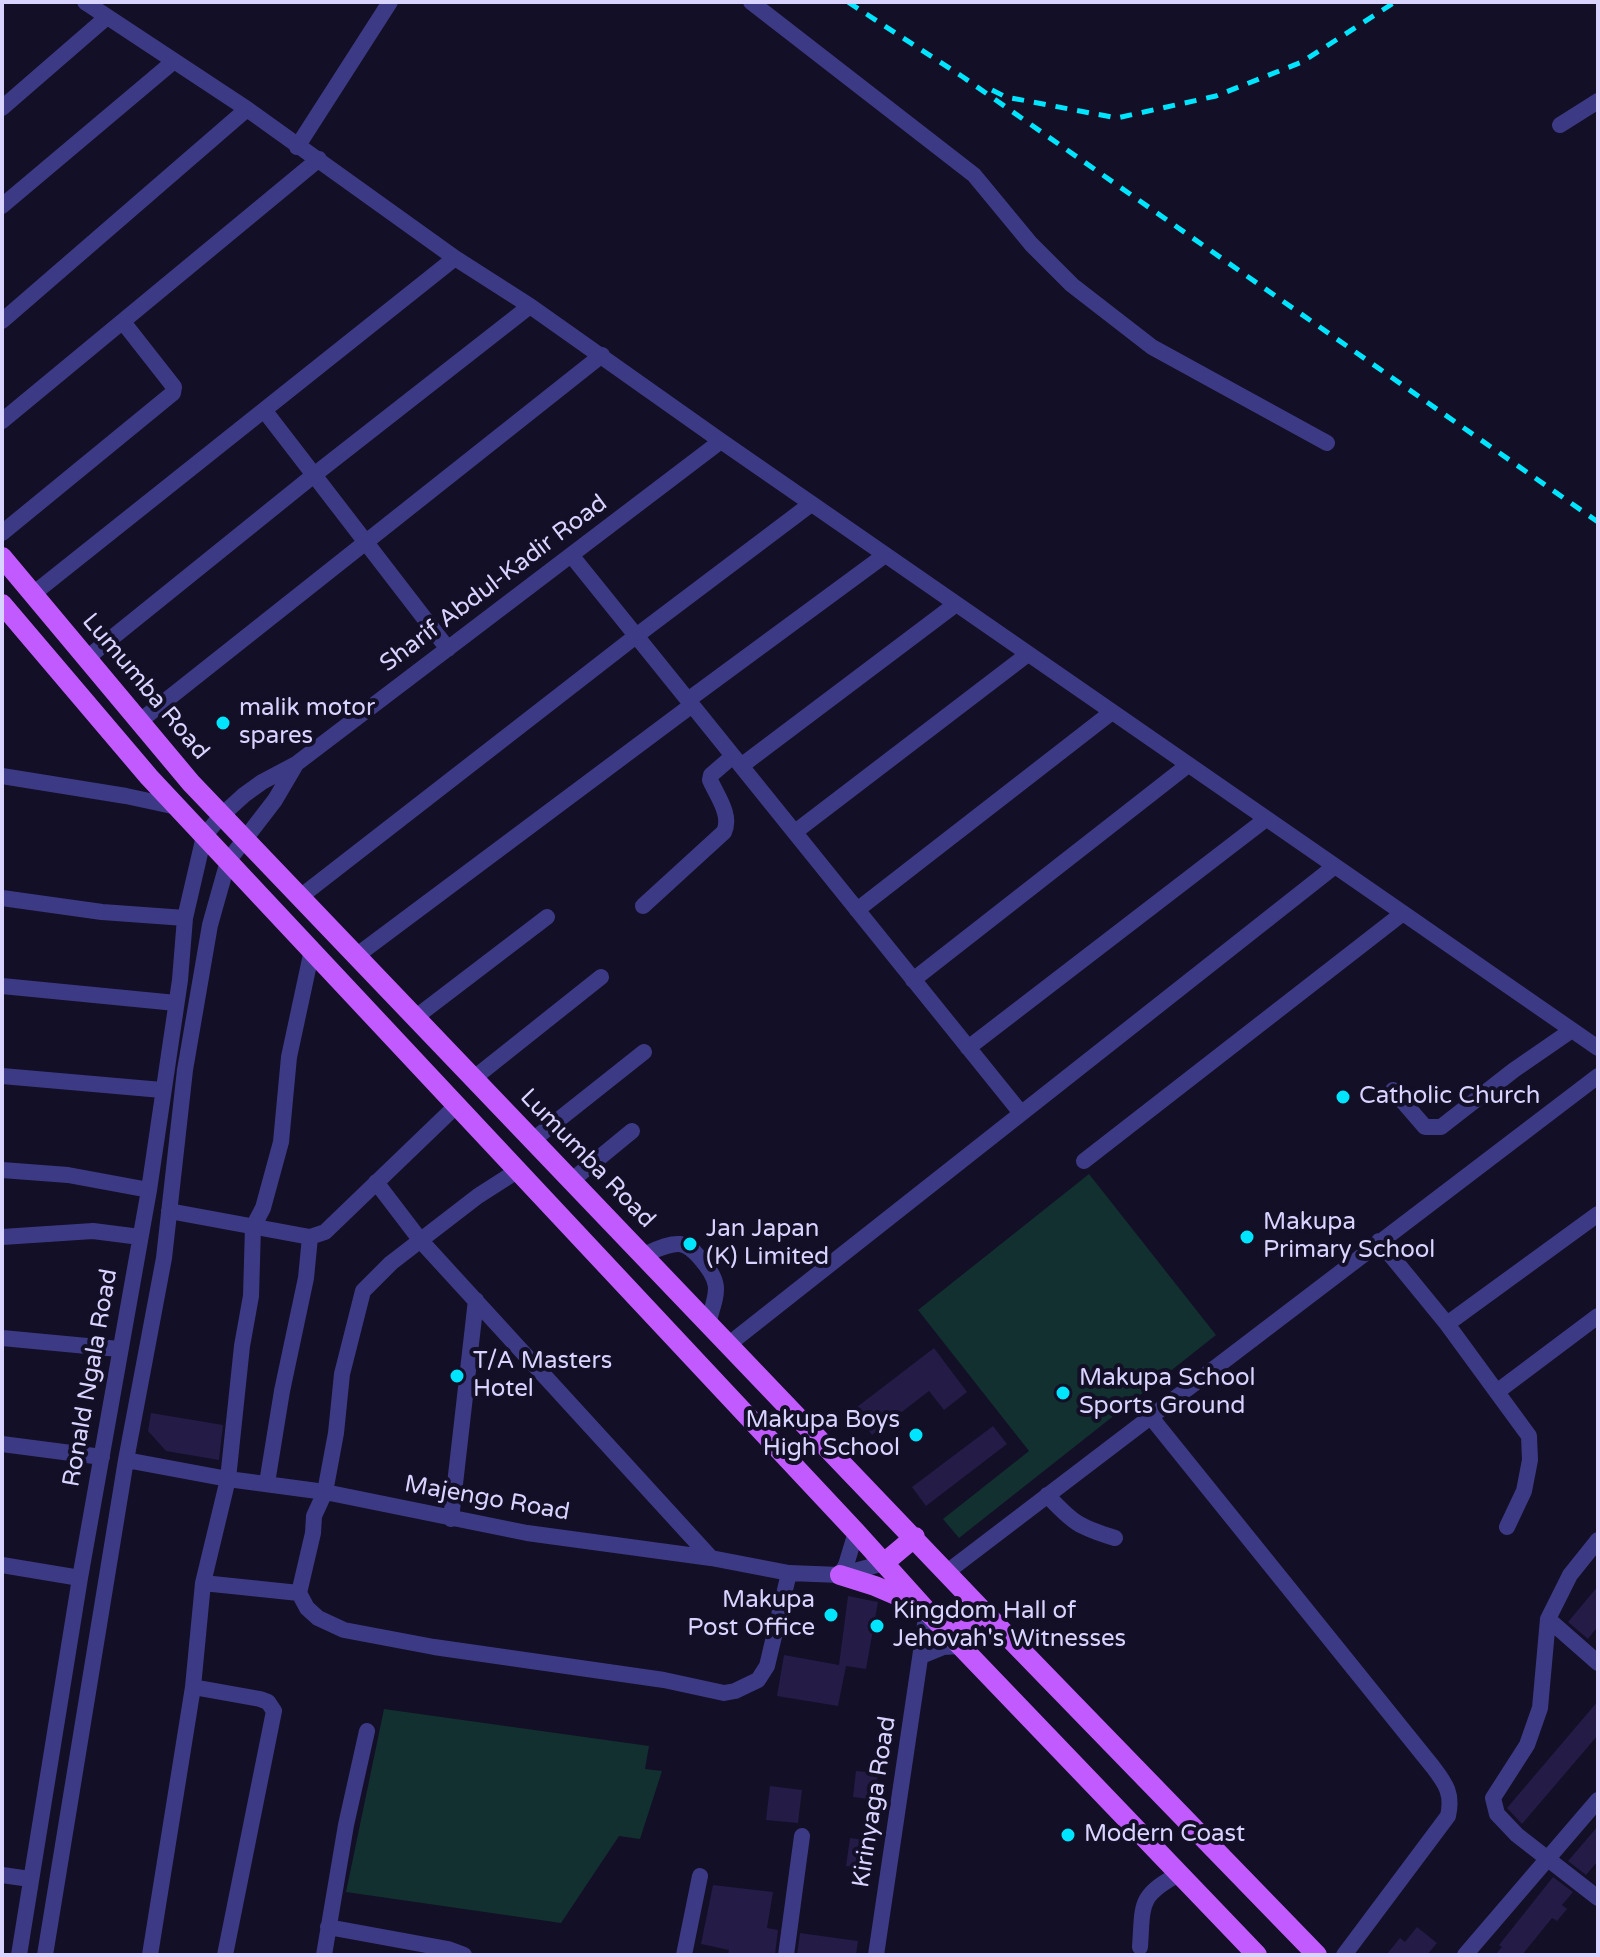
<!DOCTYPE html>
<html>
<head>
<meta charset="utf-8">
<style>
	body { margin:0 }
	#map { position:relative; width:1600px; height:1957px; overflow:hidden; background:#130f26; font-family:"Varela Round",sans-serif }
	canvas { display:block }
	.frame { position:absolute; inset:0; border:4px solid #d9d4ff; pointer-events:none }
</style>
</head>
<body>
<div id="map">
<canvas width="1600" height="1957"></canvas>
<div class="frame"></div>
</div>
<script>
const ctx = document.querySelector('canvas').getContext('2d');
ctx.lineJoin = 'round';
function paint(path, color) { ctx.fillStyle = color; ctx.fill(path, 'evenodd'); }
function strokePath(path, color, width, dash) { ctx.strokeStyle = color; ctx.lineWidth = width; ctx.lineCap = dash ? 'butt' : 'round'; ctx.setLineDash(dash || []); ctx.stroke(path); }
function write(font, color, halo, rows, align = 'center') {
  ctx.font = font + ' "Varela Round",sans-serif'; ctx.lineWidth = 8; ctx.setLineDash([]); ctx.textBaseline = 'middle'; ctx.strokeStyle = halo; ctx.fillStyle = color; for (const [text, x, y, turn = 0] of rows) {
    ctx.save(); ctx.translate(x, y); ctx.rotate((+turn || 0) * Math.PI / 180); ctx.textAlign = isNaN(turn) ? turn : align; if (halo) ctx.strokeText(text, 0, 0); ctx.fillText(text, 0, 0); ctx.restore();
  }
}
paint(new Path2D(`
	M1089 1174 1216 1335 959 1538 943 1519 1029 1451 918 1310Z
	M384 1709 649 1746 645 1769 662 1771 640 1839 619 1836 561 1923 346 1892Z`), '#12302f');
paint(new Path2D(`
	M934 1348 967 1392 944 1410 929 1391 872 1435 853 1410Z
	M151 1413 223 1425 219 1460 166 1451 148 1431Z
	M993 1426 1007 1444 926 1506 912 1487Z
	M1598 1586V1626L1588 1639 1568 1622Z
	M848 1596 878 1602 866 1669 846 1666 838 1706 777 1696 784 1655 839 1665Z
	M1598 1701V1735L1522 1824 1507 1808Z
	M856 1771 878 1773 875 1800 853 1797Z
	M770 1786 802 1790 798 1823 766 1820Z
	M1598 1826V1861L1586 1875 1568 1861Z
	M850 1838 877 1842 873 1869 846 1866Z
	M1553 1877 1573 1892 1562 1905 1567 1909 1557 1921 1552 1918 1522 1955H1495L1502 1947 1499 1945Z
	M713 1885 773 1892 767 1928 778 1930 775 1955H728L729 1950 701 1944Z
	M1417 1927 1437 1943 1427 1955H1386L1400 1938 1405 1942Z
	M800 1933 858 1941 856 1955H797Z`), '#241b47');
strokePath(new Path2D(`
	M85 2 247 109 455 258 530 306 721 441 1598 1048
	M751 2 974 175 1031 244 1072 285 1152 347 1327 443
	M2 108 107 17
	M1560 125 1598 101
	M297 147 390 2
	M2 206 173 62
	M2 321 247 109
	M264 410 448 649
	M2 421 319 159
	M2 533 173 393 174 387 123 322
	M571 555 1021 1113
	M33 594 455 258
	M87 658 314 475 530 306
	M688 700 885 555
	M140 721 602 355
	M741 766 956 604
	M2 776 126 796 177 807
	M795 832 1028 654
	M300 897 636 636 811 504
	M2 898 102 912 185 918
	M643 906 724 832C732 815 717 796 710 780L711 775 733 756
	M857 910 1112 712
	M356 956 692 705
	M913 980 1188 765
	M2 986 176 1003
	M416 1017 547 917
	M968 1048 1266 819
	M2 1076 162 1090
	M474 1078 601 977
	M1393 1090 1425 1127H1441L1514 1070 1572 1030
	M533 1140 644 1052
	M1084 1161 1403 913
	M2 1170 68 1175 149 1190
	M517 1171 478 1196 391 1263 363 1291 342 1374 336 1433 325 1492 314 1516 313 1533 299 1593 307 1608 318 1618 344 1630 434 1647 664 1680 724 1693 735 1691 758 1680 767 1666 789 1573
	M571 1181 632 1131
	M376 1182 421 1241 711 1558
	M169 1211 310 1237 325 1232 457 1105
	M2 1237 93 1231 140 1237
	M1379 1241 1447 1324 1529 1436 1530 1460 1524 1491 1507 1527
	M643 1255C654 1251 668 1243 680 1244 688 1245 695 1252 700 1258 723 1284 717 1292 708 1323
	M1447 1324 1598 1214
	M2 1338 119 1349
	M729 1344 1335 866
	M1498 1391 1598 1316
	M1150 1416 1433 1767C1446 1784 1453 1794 1448 1816L1344 1955
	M2 1444 102 1457
	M126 1460 228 1479 325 1492 527 1533 711 1558 789 1573 840 1575 884 1563
	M267 1483 282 1391 306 1278 310 1237
	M1047 1495C1073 1523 1079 1527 1115 1538
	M451 1519 476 1300
	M1598 1540 1570 1575 1548 1619 1540 1708 1527 1745 1493 1798 1497 1814 1517 1835 1598 1898
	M2 1565 80 1578
	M947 1572 1598 1076
	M840 1575 846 1565 856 1532
	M203 1583 299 1593
	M1548 1619 1598 1663
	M921 1656 943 1647 960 1646
	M193 1687 260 1699 268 1702 274 1711 225 1955
	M2 1875 30 1879
	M328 1927 448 1949 464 1955
	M1140 1947C1143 1904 1138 1896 1179 1874
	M19 1955 80 1578 149 1190 180 980 185 918 204 836 222 815 244 795 262 782 296 764 721 441
	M45 1955 126 1460 164 1258 185 1070 210 925 228 861 275 800 295 766
	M150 1955 193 1687 203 1583 228 1479 242 1346 251 1296 253 1227 263 1208 281 1142 289 1057 312 950
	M324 1955 346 1825 367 1731
	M684 1955 700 1876
	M786 1955 802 1836
	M876 1955 927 1611
	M1465 1955 1598 1800`), '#3d3a85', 16);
strokePath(new Path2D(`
	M2 557 191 783 983 1611 1317 1955
	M2 604 149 777 856 1532 927 1611 1257 1955
	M884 1563 915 1537
	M840 1575 875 1586 917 1604
	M953 1637 983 1611`), '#c25bff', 20);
strokePath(new Path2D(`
	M848 2 963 77 1598 522
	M992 90 1006 97 1117 118 1216 96 1302 62 1395 2`), '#00e5ff', 5, [12, 10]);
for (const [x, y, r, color] of [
	[223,723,8,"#00e5ff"],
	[1343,1097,8,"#00e5ff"],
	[1247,1237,8,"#00e5ff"],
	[690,1244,8,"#00e5ff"],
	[457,1376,8,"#00e5ff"],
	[1063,1393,8,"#00e5ff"],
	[916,1435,8,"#00e5ff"],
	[831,1615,8,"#00e5ff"],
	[877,1626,8,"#00e5ff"],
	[1068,1835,8,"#00e5ff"]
]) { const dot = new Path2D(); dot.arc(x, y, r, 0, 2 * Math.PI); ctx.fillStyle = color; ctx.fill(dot); strokePath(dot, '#130f26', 3); }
write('24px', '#d9d4ff', '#130f26', [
	["Sharif Abdul-Kadir Road",494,584,-37],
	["Lumumba Road",145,687,50],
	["Lumumba Road",587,1159,46],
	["Ronald Ngala Road",91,1378,-80],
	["Majengo Road",487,1499,10],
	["Kirinyaga Road",875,1802,-81]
]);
write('24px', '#d9d4ff', '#130f26', [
	["malik motor",239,709],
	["spares",239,737],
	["Catholic Church",1359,1097],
	["Makupa",1263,1223],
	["Primary School",1263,1251],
	["Jan Japan",706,1230],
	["(K) Limited",706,1258],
	["T/A Masters",473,1362],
	["Hotel",473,1390],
	["Makupa School",1079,1379],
	["Sports Ground",1079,1407],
	["Makupa Boys",900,1421,"right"],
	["High School",900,1449,"right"],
	["Makupa",815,1601,"right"],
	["Post Office",815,1629,"right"],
	["Kingdom Hall of",893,1612],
	["Jehovah's Witnesses",893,1640],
	["Modern Coast",1084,1835]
], 'left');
</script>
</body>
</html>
